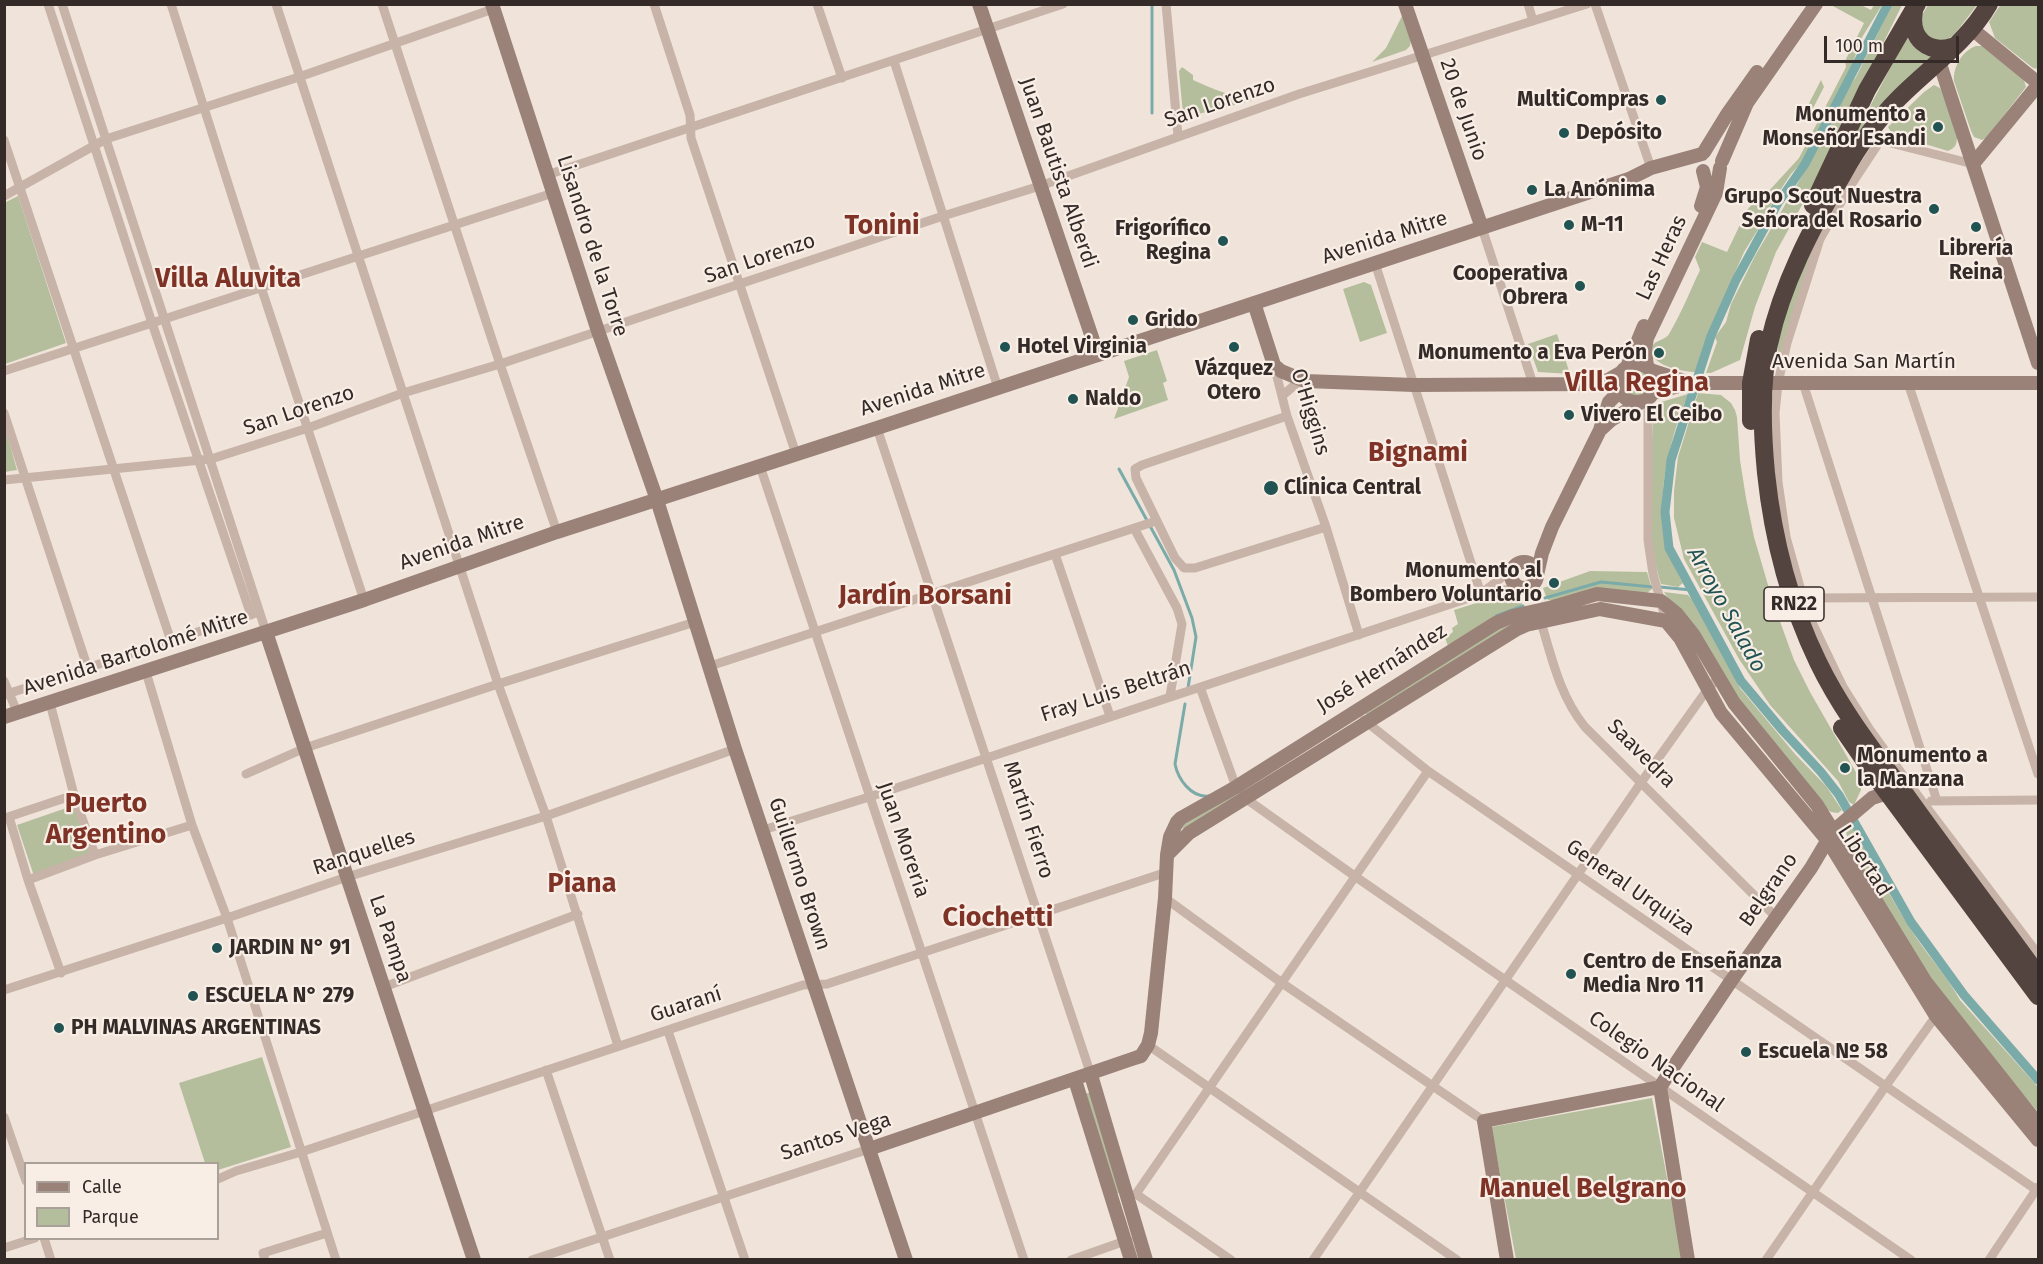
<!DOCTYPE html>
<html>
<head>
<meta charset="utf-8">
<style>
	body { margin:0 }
	#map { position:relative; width:2043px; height:1264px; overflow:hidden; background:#f0e4da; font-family:"Fira Sans",sans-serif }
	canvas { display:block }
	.frame { position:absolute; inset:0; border:6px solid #342a27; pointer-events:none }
	.legend { position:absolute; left:24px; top:1162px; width:195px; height:78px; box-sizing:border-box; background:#f8eee6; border:2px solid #aaa09a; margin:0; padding:8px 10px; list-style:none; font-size:18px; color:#342a27 }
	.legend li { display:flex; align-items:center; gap:12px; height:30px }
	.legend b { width:30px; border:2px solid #aaa09a }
	.scale { position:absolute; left:1824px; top:36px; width:135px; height:27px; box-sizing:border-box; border:3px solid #342a27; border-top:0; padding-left:8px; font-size:18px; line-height:21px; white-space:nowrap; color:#342a27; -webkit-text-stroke:4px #f8eee6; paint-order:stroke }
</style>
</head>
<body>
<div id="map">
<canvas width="2043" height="1264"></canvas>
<div class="frame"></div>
<ul class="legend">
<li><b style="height:8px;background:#9a8279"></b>Calle</li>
<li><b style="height:16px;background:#b5be9c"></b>Parque</li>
</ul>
<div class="scale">100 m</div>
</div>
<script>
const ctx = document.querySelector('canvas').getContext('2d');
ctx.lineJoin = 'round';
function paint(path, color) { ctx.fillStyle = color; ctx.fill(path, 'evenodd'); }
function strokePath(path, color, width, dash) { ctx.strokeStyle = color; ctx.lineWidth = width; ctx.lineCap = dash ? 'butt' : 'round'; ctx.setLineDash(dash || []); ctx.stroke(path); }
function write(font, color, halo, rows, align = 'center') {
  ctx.font = font + ' "Fira Sans",sans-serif'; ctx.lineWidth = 4.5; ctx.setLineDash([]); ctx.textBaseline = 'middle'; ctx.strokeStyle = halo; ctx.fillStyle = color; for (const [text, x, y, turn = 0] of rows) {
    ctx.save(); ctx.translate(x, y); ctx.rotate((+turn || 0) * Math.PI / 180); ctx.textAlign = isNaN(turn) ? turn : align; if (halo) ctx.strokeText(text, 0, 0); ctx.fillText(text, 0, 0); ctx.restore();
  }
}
paint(new Path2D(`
	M2001 4 2038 5V69L2033 68 1995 38 1989 22Z
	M1831 5H1864L1863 6 1871 10 1874 5H1882L1861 39 1851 68 1804 160 1791 174 1775 198 1762 223 1744 252 1704 344 1696 372C1684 372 1646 365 1652 347 1654 340 1666 340 1669 334 1681 314 1690 291 1700 270L1695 257 1702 242 1727 252 1747 210 1754 202 1756 205 1799 158 1846 67 1845 61 1864 23Z
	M1892 5H1902L1817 178 1776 252 1755 307 1740 360 1711 373H1706L1717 342 1715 337 1726 322 1731 304 1755 256 1812 159 1840 101 1856 77Z
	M1928 5H1977L1954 35 1948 39 1932 41 1921 28 1922 15Z
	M1402 16 1411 40 1410 46 1406 50 1372 62 1386 48Z
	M1909 32 1940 54 1810 221Z
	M1976 46H1983L2023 77 2026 87 1986 138 1982 140 1974 137 1971 131 1954 81C1953 67 1962 51 1976 46Z
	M1182 67 1193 75V80C1208 87 1223 93 1240 97L1242 93 1252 96 1253 98 1251 101 1186 117 1183 114 1179 71Z
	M1821 80 1824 87 1808 118 1805 111Z
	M1934 85 1940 88 1943 93 1957 137C1957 145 1955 148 1948 151L1892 134 1888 127 1924 92Z
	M18 196 66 343 5 364 4 203Z
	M1816 244 1778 360V335L1802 266Z
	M1364 282 1371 285 1387 333 1360 342 1343 289Z
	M1557 334 1570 374 1538 372 1528 344Z
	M1157 350 1167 381 1163 383 1168 400 1114 419 1129 377 1124 361Z
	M1624 383a13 13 0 1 1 26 0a13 13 0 1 1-26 0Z
	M1698 393 1721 395 1731 403 1735 410 1737 417 1740 460 1746 498 1754 537 1773 602 1794 660 1810 692 1861 781V790L1854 805 1849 802 1838 781 1770 705 1739 659 1684 559 1674 518V491L1678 457Z
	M1688 394C1664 455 1648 522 1683 583L1678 587 1661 584C1644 531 1651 473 1653 418L1658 403Z
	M5 428 17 470 5 472Z
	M1590 571 1647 572 1652 589 1647 593 1551 601 1547 599 1543 588Z
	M1515 591 1521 595 1522 606 1500 614 1448 646 1445 638 1453 632 1452 628 1458 624 1454 610Z
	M1664 592 1688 595 1697 604 1740 688 1795 754 1826 786 1842 810 1838 813 1831 812 1825 808 1760 729Z
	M1508 621 1511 627 1367 716 1364 711Z
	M1234 792 1237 797 1183 829 1180 825Z
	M75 805 92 856 34 876 17 825Z
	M1854 822C1869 858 1889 895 1910 928 1925 953 1946 974 1960 1000L2038 1087V1112L1940 995 1850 847 1846 832Z
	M262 1057 291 1147 218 1170V1164L205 1163 179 1083Z
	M1091 1092 1121 1192 1116 1194 1085 1094Z
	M1652 1098 1682 1258 1516 1259 1491 1127Z`), '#b5be9c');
strokePath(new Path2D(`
	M1152 4V113
	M1119 469 1174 570 1192 618 1196 637 1188 688
	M1660 587 1691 590
	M1545 598 1601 582 1653 587
	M1496 616 1523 606
	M1185 704 1175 764C1178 779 1191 798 1209 796`), '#7baba9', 3);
strokePath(new Path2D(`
	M1888 4 1805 164 1778 203 1736 280 1711 336 1671 460 1665 512 1669 548 1741 681 1783 731 1821 772 1839 795 1911 922 1964 995 2038 1080`), '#7baba9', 9);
strokePath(new Path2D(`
	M48 4 152 323 251 615
	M62 4 266 632
	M171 4 261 287 364 600
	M276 4 498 684 546 816 618 1046
	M382 4 500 364 557 532
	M654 4 690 115 691 138 796 454
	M817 4 842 78
	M1166 4 1178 136
	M1528 4 1533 21
	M1595 4 1651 168
	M894 61 998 388
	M1875 139 1973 164
	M4 140 171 641
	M1880 141 1849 188 1820 239 1787 343 1778 383 1775 413 1778 482 1786 537 1807 612 1843 687 1870 730 1921 800 2038 954
	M547 175 1063 4
	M4 196 106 139 299 77 493 9
	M1482 228 1533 384
	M1375 263 1481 594
	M1274 365 1287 416 1326 527 1359 635
	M4 371 553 193
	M1803 383 1937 801
	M1908 383 2038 774
	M1282 396 1297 383 1305 381
	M1648 398V540L1653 574 1666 621
	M4 413 88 669
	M1287 416 1142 465 1135 469 1136 478 1175 558 1184 568H1195L1326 527
	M877 428 1091 1075
	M760 466 1024 1260
	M4 480 211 459 308 428 403 393 500 364 943 216 1040 186 1299 94 1587 4
	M1134 528 1177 608 1182 624 1170 696
	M1055 554 1110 716
	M1483 592 1514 568
	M1802 598 2038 597
	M1541 622C1552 659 1560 696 1585 727L1776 917
	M710 666 1156 521
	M146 672 192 825 227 918 336 1260
	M4 681 18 714
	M1200 687 1236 787 1245 798 1356 877 1911 1260
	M4 695 256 613
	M50 703 74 795 95 855
	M1364 720 1428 771 2038 1191
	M246 774 305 748 498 684 695 622
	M1931 801 2038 800
	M9 817 28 880 61 973
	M5 818 74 795
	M763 830 869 797 1481 594 1523 587
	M28 880 95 855 192 825
	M1165 898 1282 983 1484 1121
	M384 987 578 914
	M4 990 227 918 347 877 546 816 735 749
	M668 1031 745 1260
	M1148 1045 1457 1260
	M546 1070 610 1260
	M4 1117 26 1181
	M218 1179 236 1171 301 1152 803 985 827 984 1167 872
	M1136 1194 1428 771
	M1136 1194 1231 1260
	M44 1238 51 1260
	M4 1248 35 1238
	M265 1260 263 1253 327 1233
	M532 1260 869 1149
	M1071 1260 1128 1240
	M1313 1260 1640 784 1707 690 1718 678
	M1766 1260 1885 1087 1938 1013
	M1989 1260 2038 1187`), '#c7b3a7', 9);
strokePath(new Path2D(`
	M492 4 598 331 657 500 735 749 906 1260
	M979 4 1098 355
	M1405 4 1482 228
	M1972 29 2038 83
	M1939 61 2038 363
	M1704 152 1728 113 1757 72
	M1722 161 1747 103 1816 4
	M1973 164 2038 85
	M1701 206 1707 187 1703 171
	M1254 303 1274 365 1281 371 1305 381 1414 385 1590 384 1608 380 1620 373
	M1618 383a19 19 0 1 1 38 0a19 19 0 1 1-38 0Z
	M1627 367 1644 326
	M1647 367 1645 349 1647 338 1716 193 1720 168
	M1650 370 1690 383H2038
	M1653 393 1690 383
	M1600 430 1611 420 1643 401
	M1511 575a13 13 0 1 1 26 0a13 13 0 1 1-26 0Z
	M1537 575 1542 553 1552 527 1600 430 1609 402 1620 391
	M266 632 474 1260
	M4 717 364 600 557 532 877 428 1629 179 1651 168 1702 154
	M1168 854 1189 833 1517 629 1526 625 1600 609 1666 621 1680 638 1721 713 1828 841 1936 1016 2038 1140
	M1091 1075 1146 1260
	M1075 1080 1131 1260
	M1660 1087 1731 981 1811 868 1833 831 1872 798 1887 793
	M869 1149 1132 1059 1141 1056 1148 1045 1151 1033 1165 898 1167 855 1170 837 1177 822 1181 818 1236 787 1496 623 1513 616 1553 607 1597 594 1661 601 1677 614 1693 634 1734 703 1817 805 1925 981 2038 1124
	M1507 1260 1484 1121 1660 1087 1688 1260`), '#9a8279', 14);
strokePath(new Path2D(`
	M1989 4C1967 42 1930 67 1899 98 1877 120 1858 147 1843 174 1812 227 1782 284 1769 344 1760 386 1762 431 1766 473 1773 540 1789 602 1818 662 1842 712 1876 754 1908 798 1951 858 1995 916 2038 975
	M1914 11C1909 39 1928 55 1955 46
	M1813 205 1867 90 1917 4
	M1751 421V383L1759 339
	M1842 728 1875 776 2038 996`), '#54443f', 18);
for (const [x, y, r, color] of [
	[1661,100,6,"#205352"],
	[1938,127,6,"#205352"],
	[1564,133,6,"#205352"],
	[1532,190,6,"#205352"],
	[1934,209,6,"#205352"],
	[1569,225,6,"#205352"],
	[1976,227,6,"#205352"],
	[1223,241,6,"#205352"],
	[1580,286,6,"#205352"],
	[1133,320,6,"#205352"],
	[1005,347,6,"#205352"],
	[1234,347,6,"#205352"],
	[1659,353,6,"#205352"],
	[1073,399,6,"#205352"],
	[1569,415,6,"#205352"],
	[1271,488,8,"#205352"],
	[1554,583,6,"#205352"],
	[1845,768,6,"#205352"],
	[217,948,6,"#205352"],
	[1571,974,6,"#205352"],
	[193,996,6,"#205352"],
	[59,1028,6,"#205352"],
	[1746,1052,6,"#205352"]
]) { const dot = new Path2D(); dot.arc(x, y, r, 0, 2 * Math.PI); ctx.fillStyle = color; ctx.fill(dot); strokePath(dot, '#f8eee6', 2); }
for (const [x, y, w] of [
	[1794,604,60]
]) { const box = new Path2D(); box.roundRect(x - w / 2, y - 17, w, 34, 4.5); ctx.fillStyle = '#f8eee6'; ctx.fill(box); strokePath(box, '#342a27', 1.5); }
write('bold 20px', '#342a27', null, [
	["RN22",1794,604]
]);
write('bold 21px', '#342a27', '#f8eee6', [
	["MultiCompras",1649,100,"right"],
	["Monumento a",1926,115,"right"],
	["Monseñor Esandi",1926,139,"right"],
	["Depósito",1576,133],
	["La Anónima",1544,190],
	["Grupo Scout Nuestra",1922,197,"right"],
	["Señora del Rosario",1922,221,"right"],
	["M-11",1581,225],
	["Frigorífico",1211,229,"right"],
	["Regina",1211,253,"right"],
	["Librería",1976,249,"center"],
	["Reina",1976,273,"center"],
	["Cooperativa",1568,274,"right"],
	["Obrera",1568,298,"right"],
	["Grido",1145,320],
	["Hotel Virginia",1017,347],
	["Monumento a Eva Perón",1647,353,"right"],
	["Vázquez",1234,369,"center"],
	["Otero",1234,393,"center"],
	["Naldo",1085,399],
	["Vivero El Ceibo",1581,415],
	["Clínica Central",1284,488],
	["Monumento al",1542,571,"right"],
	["Bombero Voluntario",1542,595,"right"],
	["Monumento a",1857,756],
	["la Manzana",1857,780],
	["JARDIN N° 91",229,948],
	["Centro de Enseñanza",1583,962],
	["Media Nro 11",1583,986],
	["ESCUELA N° 279",205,996],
	["PH MALVINAS ARGENTINAS",71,1028],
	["Escuela Nº 58",1758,1052]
], 'left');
write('21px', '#342a27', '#f8eee6', [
	["San Lorenzo",1220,103,-19],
	["20 de Junio",1463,110,71],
	["Juan Bautista Alberdi",1058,173,71],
	["Avenida Mitre",1385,238,-18],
	["Lisandro de la Torre",592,246,72],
	["Las Heras",1662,258,-65],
	["San Lorenzo",760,259,-19],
	["Avenida San Martín",1864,362],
	["Avenida Mitre",923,390,-18],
	["San Lorenzo",299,411,-19],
	["O'Higgins",1310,412,73],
	["Avenida Mitre",462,543,-19],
	["Avenida Bartolomé Mitre",136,653,-18],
	["José Hernández",1382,669,-32],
	["Fray Luis Beltrán",1116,692,-18],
	["Saavedra",1641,754,45],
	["Martín Fierro",1028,820,72],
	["Juan Moreria",903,840,71],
	["Ranquelles",364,853,-18],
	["Libertad",1864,861,57],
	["Guillermo Brown",799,874,72],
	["General Urquiza",1630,888,35],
	["Belgrano",1769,890,-55],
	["La Pampa",390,939,71],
	["Guaraní",686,1005,-18],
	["Colegio Nacional",1656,1062,35],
	["Santos Vega",836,1137,-18]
]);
write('italic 22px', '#205352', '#f8eee6', [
	["Arroyo Salado",1726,610,61]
]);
write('bold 27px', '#7e3326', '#f8eee6', [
	["Tonini",882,226],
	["Villa Aluvita",228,279],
	["Villa Regina",1637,383],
	["Bignami",1418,453],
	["Jardín Borsani",925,596],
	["Puerto",106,804],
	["Argentino",106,835],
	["Piana",582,884],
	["Ciochetti",998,918],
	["Manuel Belgrano",1583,1189]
]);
</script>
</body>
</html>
